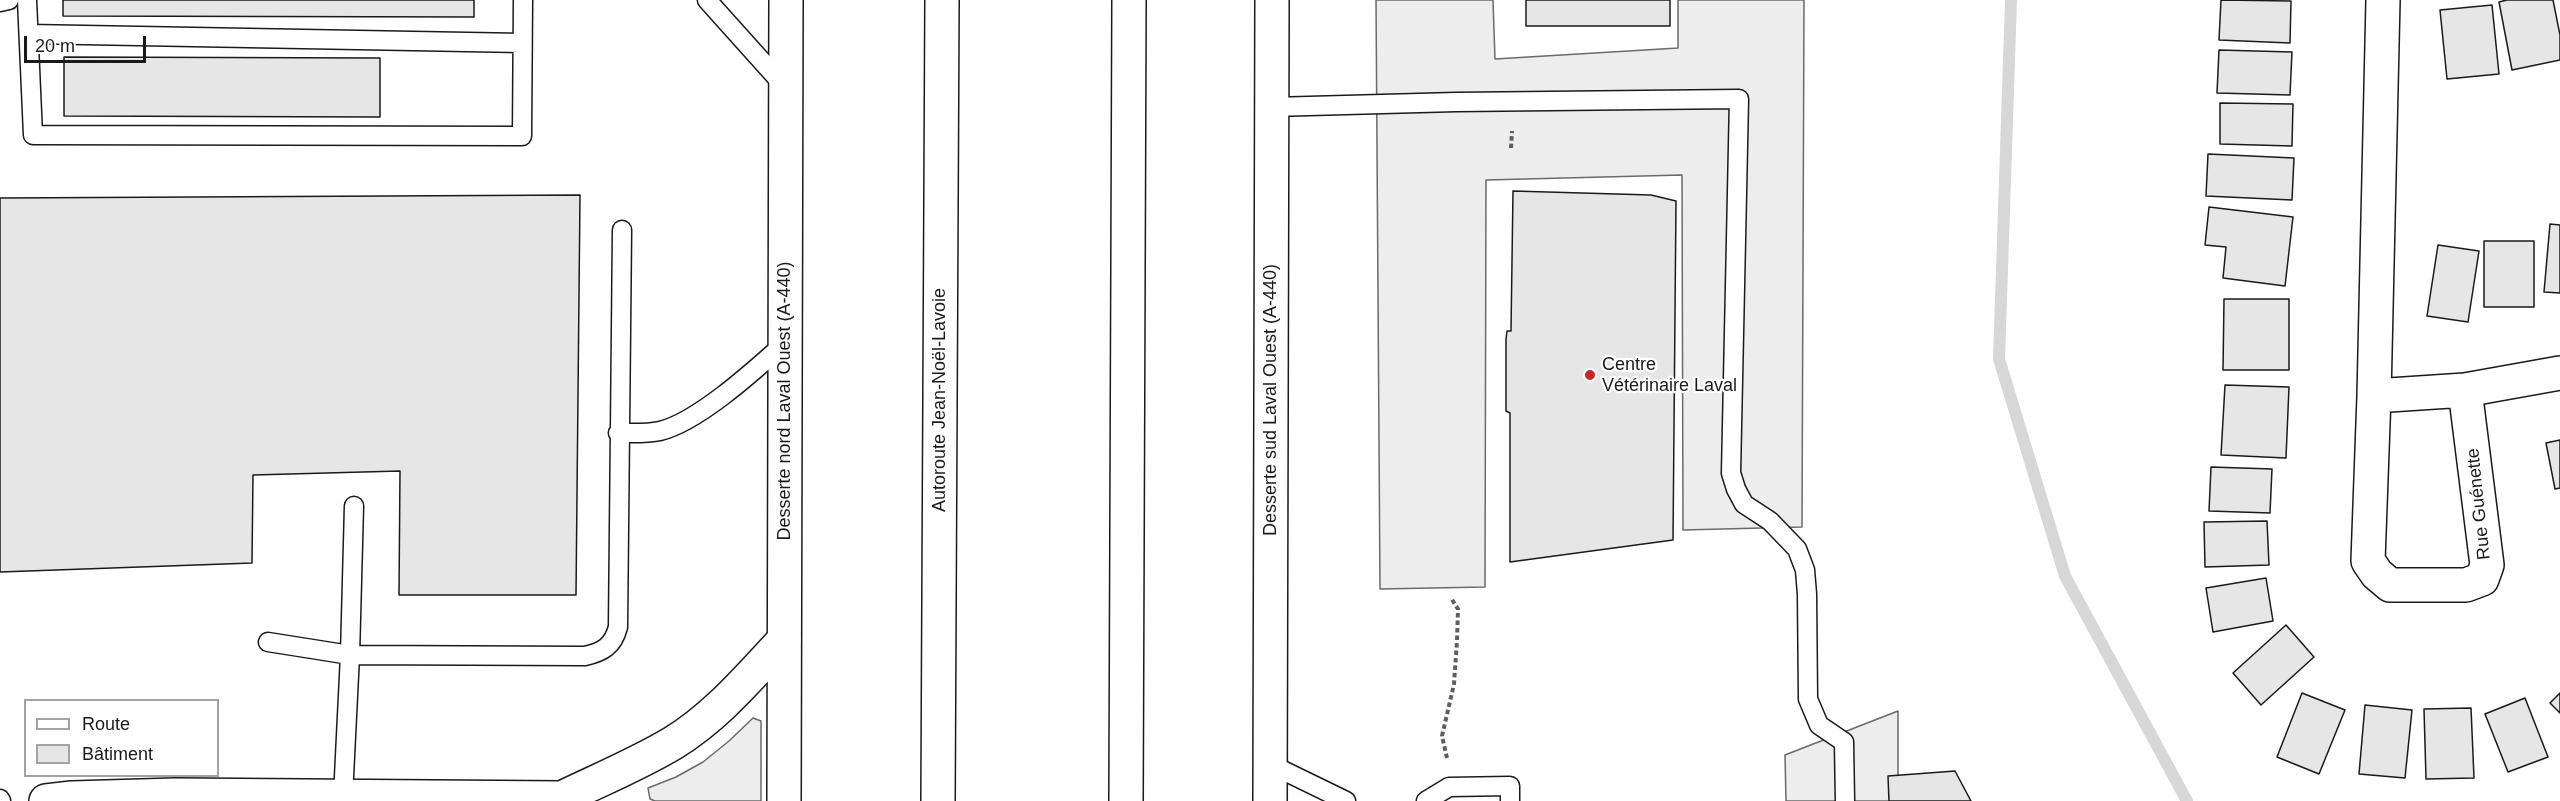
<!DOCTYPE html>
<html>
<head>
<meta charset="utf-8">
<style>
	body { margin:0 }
	#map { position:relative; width:2560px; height:801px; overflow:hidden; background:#fff; font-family:Arial,sans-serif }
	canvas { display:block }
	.legend { position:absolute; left:24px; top:699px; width:195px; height:78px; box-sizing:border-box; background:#fff; border:2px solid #a3a3a3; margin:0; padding:8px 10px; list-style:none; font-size:18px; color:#1a1a1a }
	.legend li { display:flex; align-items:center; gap:12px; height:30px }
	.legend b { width:30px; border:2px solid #a3a3a3 }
	.scale { position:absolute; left:24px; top:36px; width:122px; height:27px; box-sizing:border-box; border:3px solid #1a1a1a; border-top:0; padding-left:8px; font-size:18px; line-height:21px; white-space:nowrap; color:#1a1a1a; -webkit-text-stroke:4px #fff; paint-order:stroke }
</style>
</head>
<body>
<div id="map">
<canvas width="2560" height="801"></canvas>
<ul class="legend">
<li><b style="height:8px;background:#fff"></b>Route</li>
<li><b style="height:16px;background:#e6e6e6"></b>Bâtiment</li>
</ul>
<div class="scale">20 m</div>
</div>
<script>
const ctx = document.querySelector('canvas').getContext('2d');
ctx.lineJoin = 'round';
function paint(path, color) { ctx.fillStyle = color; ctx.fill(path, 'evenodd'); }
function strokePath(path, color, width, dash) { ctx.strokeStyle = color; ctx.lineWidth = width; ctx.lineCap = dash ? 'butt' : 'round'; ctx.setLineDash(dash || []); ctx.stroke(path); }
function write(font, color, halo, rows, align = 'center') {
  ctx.font = font + ' Arial,sans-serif'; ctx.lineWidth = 4.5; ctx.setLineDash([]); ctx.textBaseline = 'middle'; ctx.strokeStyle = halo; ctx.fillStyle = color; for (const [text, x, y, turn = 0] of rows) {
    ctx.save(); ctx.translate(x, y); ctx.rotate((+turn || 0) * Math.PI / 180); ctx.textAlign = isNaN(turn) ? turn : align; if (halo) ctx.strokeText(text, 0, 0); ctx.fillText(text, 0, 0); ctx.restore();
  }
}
const built = new Path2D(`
	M1376 0H1493L1495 59 1678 48V0H1804L1802 527 1683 530 1682 175 1486 180 1485 587 1380 589Z
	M1898 711V801H1786L1785 755Z
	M753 718 761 721V801H655L650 799 648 788 676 777 703 762 729 741Z`);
paint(built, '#ededed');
strokePath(built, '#6a6a6a', 1.5);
strokePath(new Path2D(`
	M2011 0 1999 359 2065 576 2187 801`), '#d7d7d7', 12);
const building = new Path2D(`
	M63 0H474V17L63 16Z
	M1526 0H1670V26H1526Z
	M2221 0 2291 1 2290 43 2219 40Z
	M2507 0H2553L2560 35V60L2512 70 2499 2Z
	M2492 5 2499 74 2447 79 2440 10Z
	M2219 50 2292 52 2290 95 2217 93Z
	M64 57 380 58V117L64 116Z
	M2220 103 2293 104 2292 146 2220 144Z
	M2208 154 2294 158 2292 200 2206 196Z
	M1513 191 1651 195 1676 201 1673 540 1510 562V413L1506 411V339L1507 331H1511Z
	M580 195 576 595H399L400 471 253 475 252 563 0 572V198Z
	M2209 207 2293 217 2285 286 2223 278 2226 247 2205 245Z
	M2550 224 2560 225V293L2544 292Z
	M2484 241H2534V307H2484Z
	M2438 245 2479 251 2468 322 2427 316Z
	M2224 299H2289V370H2223Z
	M2225 385 2289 387 2286 458 2221 455Z
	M2560 440V488L2555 489 2546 443Z
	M2211 467 2272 469 2270 513 2209 511Z
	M2267 521 2269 565 2205 567 2204 522Z
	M2266 578 2273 621 2213 632 2206 588Z
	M2286 625 2314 657 2261 705 2233 673Z
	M2302 693 2345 710 2319 774 2277 757Z
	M2560 693V713L2550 703Z
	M2525 698 2548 757 2508 772 2485 714Z
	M2365 705 2412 710 2405 778 2359 774Z
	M2471 708 2474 778 2426 779 2424 709Z
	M1955 771 1971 801H1889L1888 776Z`);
paint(building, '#e6e6e6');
strokePath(building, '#1a1a1a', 1.5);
const service = new Path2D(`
	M27 0 33 135 522 136 523 0
	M707 0 786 88
	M0 2 9 0
	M29 34 522 43
	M1272 107 1456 102 1739 99 1731 473 1736 489 1744 504 1770 521 1797 549 1805 570 1807 594 1808 699 1819 725 1844 742 1845 801
	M618 433C632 433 646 434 660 431 698 422 756 369 785 343
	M268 642 350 655 354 506
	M1270 764 1346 801
	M343 797 350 655 585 656C603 652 613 646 618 627L622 230
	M0 799 1 801
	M1426 801 1449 787 1510 786V801`);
const minor = new Path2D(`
	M2383 0 2374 396 2368 561 2377 574 2390 585H2466L2482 579 2487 565 2465 390
	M2374 396 2465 390 2560 373
	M562 798C599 780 638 764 673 743 717 716 749 677 784 640
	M46 801 72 798 175 795 562 798 570 801`);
const primary = new Path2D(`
	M784 801 786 0
	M1270 801 1272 0`);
const motorway = new Path2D(`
	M938 801 942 0
	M1126 801 1129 0`);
strokePath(service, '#1a1a1a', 21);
strokePath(minor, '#1a1a1a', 36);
strokePath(primary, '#1a1a1a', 36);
strokePath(motorway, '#1a1a1a', 36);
strokePath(new Path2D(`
	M1511 148 1512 131
	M1447 758 1442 736 1454 684 1457 641 1458 609 1451 598`), '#5f5f5f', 4, [4.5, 3]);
strokePath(service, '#fff', 18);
strokePath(minor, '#fff', 33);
strokePath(primary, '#fff', 33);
strokePath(motorway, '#fff', 33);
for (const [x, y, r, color] of [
	[1590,375,6,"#c62828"]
]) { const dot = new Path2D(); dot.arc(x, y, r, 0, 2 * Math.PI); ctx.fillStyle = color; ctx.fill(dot); strokePath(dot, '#fff', 2); }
write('18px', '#1a1a1a', '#fff', [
	["Centre",1602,365],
	["Vétérinaire Laval",1602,386]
], 'left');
write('18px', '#1a1a1a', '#fff', [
	["Autoroute Jean-Noël-Lavoie",940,400,-90],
	["Desserte sud Laval Ouest (A-440)",1271,400,-90],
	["Desserte nord Laval Ouest (A-440)",785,401,-90],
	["Rue Guénette",2479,504,-96]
]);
</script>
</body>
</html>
